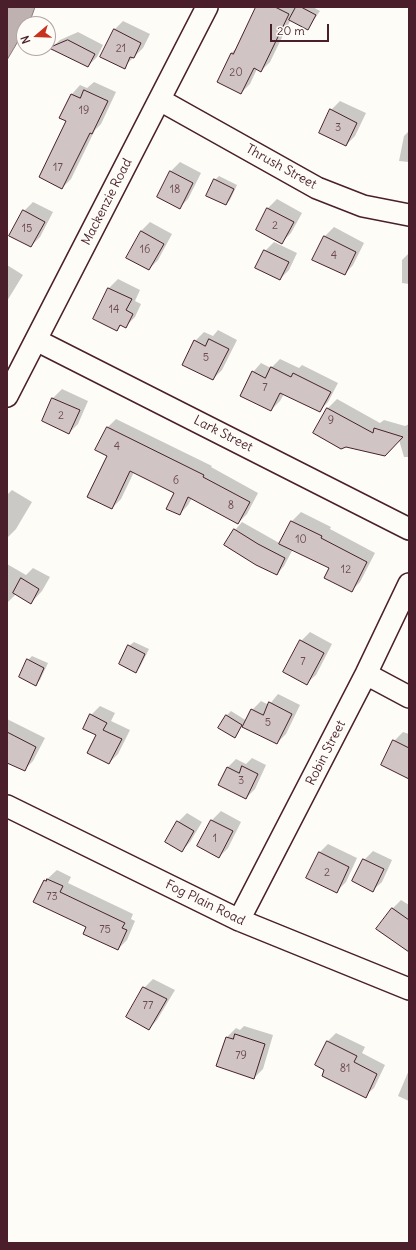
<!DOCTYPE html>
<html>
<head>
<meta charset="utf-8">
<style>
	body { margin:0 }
	#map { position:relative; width:416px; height:1250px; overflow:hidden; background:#fdfcf7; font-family:Delius,sans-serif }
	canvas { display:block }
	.frame { position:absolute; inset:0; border:8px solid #4a1f2b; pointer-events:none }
	.north { position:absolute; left:16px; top:16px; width:40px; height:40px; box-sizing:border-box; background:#fdfcf7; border:1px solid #b5a4a5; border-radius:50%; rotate:251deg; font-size:11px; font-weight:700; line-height:16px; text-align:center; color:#4a1f2b }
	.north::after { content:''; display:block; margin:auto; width:14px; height:18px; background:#c8321e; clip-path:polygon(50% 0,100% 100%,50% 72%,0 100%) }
	.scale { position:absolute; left:270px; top:24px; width:59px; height:18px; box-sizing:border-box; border:2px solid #4a1f2b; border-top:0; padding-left:5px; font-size:12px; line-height:14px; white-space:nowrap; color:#4a1f2b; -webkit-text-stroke:3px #fdfcf7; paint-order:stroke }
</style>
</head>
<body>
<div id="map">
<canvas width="416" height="1250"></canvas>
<div class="frame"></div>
<div class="north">N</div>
<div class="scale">20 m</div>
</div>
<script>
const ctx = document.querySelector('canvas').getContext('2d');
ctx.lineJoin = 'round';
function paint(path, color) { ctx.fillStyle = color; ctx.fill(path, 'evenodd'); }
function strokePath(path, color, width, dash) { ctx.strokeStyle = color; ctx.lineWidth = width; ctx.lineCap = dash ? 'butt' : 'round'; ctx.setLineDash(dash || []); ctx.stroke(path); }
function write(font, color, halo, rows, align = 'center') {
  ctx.font = font + ' Delius,sans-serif'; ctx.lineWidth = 3.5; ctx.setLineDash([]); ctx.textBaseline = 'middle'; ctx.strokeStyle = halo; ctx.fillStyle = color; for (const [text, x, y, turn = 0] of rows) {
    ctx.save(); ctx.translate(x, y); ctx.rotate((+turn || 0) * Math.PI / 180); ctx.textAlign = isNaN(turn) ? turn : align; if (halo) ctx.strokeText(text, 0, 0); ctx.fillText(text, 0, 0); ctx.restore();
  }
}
const water = new Path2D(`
	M7 7H35L29 24H24V31L7 60Z`);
paint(water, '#c0b1b1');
strokePath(water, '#91777b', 1);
paint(new Path2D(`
	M257 7H313L320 11 308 28 291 19 270 62 261 71 257 69 250 84 241 93 231 53 238 47Z
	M123 21 150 34 143 48 124 67 114 30Z
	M78 32 103 45 97 57 88 66 51 48 60 40Z
	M94 82 116 92 101 124 95 130 71 179 62 188 67 121 60 117 72 94 80 85 87 88Z
	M340 101 366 113 355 136 346 145 331 110Z
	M409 131V162L399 161 404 136Z
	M180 162 201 173 188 199 179 208 158 197 171 171Z
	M219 176 237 185 230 200 226 204 215 180Z
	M277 199 302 213 291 233 282 242 257 229 268 208Z
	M33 202 53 212 40 237 31 246 24 211Z
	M150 222 172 234 158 260 149 269 141 231Z
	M334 227 364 243 353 265 345 274 313 259 325 236Z
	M274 242 297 253 289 270 280 279 265 251Z
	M409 253V284L402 283V260Z
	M7 265 23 275 7 301Z
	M118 279 140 290 135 301 141 304 135 317 126 326 122 324 116 330 94 319 109 288Z
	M218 330 237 340 222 370 213 379 195 341 204 332 213 336Z
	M280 359 299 368 302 365 338 383 328 402 319 411 284 394 280 401 271 410 253 372 261 363 271 368Z
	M62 389 88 401 78 424 69 433 43 421 53 398Z
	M337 399 380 423 384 420 405 426 409 424V457H404L399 440 314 433 328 408Z
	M116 419 212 466 211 467 258 493 247 514 238 523 192 498 188 505 180 514 175 492 134 472 121 499 112 508 107 428Z
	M12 490 32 502 16 529 7 538V495Z
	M301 512 331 527 330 529 375 553 360 582 351 591 330 568 293 549 284 566 277 574 235 530 242 522 281 544 292 521Z
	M7 564 26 575 33 568 50 577 42 591 31 603 16 594 7 603Z
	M310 632 332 644 316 675 307 683 301 641Z
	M134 642 149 649 140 667 136 671 129 646Z
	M32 656 48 663 40 680 36 684 28 660Z
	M278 694 300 705 286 734 277 743 242 726 234 736 226 716 231 711 247 721 252 710 261 701 269 705Z
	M100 706 115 713 111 721 130 730 118 754 109 763 97 735 91 715Z
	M7 719 45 738 33 761 24 770 7 762Z
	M403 732 409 734V778L394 741Z
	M252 758 266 765 255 789 246 798 227 768 236 759 246 764Z
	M221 811 241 822 228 848 219 857 198 846 212 820Z
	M187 813 202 822 190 842 182 851 178 822Z
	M328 844 357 858 346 882 337 891 319 853Z
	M373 851 392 860 382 882 373 890 364 860Z
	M57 870 71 877 68 883 133 914 131 919 135 921 127 940 118 949 87 927 45 881Z
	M401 900 409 905V951L392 909Z
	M153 979 175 990 157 1020 149 1029 144 988Z
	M244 1026 273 1035 263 1069 254 1078 227 1037 236 1028 240 1030Z
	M336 1033 365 1047 362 1053 385 1065 374 1088 365 1096 326 1069 328 1041Z
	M409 1070V1101L398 1096Z`), '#0003');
const building = new Path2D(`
	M256 7H275L289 14 261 72 254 68 241 94 217 82 231 53 233 54Z
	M296 7H301L316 15 308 30 289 20Z
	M114 29 141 43 134 58 130 57 125 69 100 57Z
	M68 40 95 54 88 67 49 48Z
	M84 90 108 101 92 134 90 133 62 189 39 177 66 121 59 118 71 94 80 98Z
	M330 109 357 123 346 146 319 133Z
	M170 171 193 183 180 209 157 197Z
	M214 179 234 189 226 205 206 196Z
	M267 208 294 222 282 244 256 230Z
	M23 210 45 222 31 247 9 236Z
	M141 231 164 244 149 270 126 258Z
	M324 236 356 252 345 275 312 260Z
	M264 250 289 262 280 280 255 268Z
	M108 288 132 299 126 310 133 314 126 328 120 325 117 331 93 319Z
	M209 339 229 349 213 380 182 365 194 340 205 346Z
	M271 367 291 377 293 373 331 392 320 412 280 393 271 411 240 396 252 371 265 378Z
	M52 398 80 410 69 434 42 421Z
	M327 408 373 433 374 428 403 437 385 456 346 447 341 449 313 433Z
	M107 427 204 475 203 477 250 502 238 524 188 497 180 515 166 509 174 493 130 471 112 509 87 497 107 456 95 450Z
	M291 521 322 536 321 538 367 562 352 592 324 578 329 568 279 544Z
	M234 529 258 544 285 558 277 575 256 565 224 545Z
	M21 578 39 589 31 604 13 593Z
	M300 640 324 653 307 685 283 672Z
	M128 645 145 654 136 673 119 664Z
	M27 659 44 668 36 686 19 677Z
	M269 702 292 714 277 744 242 727 251 709 263 715Z
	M90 714 107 723 103 730 122 739 109 764 87 753 96 735 83 729Z
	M226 715 242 725 235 738 218 728Z
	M7 732 36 747 25 771 7 763Z
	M393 740 409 748V779L381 765Z
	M242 766 258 774 246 799 218 785 227 767 239 773Z
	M211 820 233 831 219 858 197 846Z
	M177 821 194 831 182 852 165 842Z
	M319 852 349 867 337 893 306 878Z
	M363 859 384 869 373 892 352 881Z
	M47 879 63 886 60 892 125 923 122 928 127 930 118 950 83 934 86 927 33 902 44 880 46 881Z
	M392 908 409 920V952L376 929Z
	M143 987 167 999 149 1030 126 1017Z
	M235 1034 265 1044 254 1079 216 1066 226 1037 233 1039Z
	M327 1041 357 1056 354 1062 377 1074 366 1098 322 1076 324 1070 315 1065Z`);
paint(building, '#d0c5c4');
strokePath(building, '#4a1f2b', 1);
const minor = new Path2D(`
	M160 100 317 188 363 206 409 215
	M36 340 409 529
	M7 396 207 7
	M366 674 409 697
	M7 806 239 920 409 989
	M239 920 366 674 409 584`);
strokePath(minor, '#4a1f2b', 24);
strokePath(minor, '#fdfcf7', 21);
write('11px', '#6c4851', null, [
	["21",121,49],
	["20",236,73],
	["19",84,111],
	["3",338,128],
	["17",58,168],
	["18",175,190],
	["2",275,226],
	["15",27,229],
	["16",145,250],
	["4",334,256],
	["14",114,310],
	["5",206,358],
	["7",265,388],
	["2",61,416],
	["9",331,421],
	["4",117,447],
	["6",176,481],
	["8",231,506],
	["10",301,540],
	["12",346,570],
	["7",303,662],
	["5",268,723],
	["3",241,781],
	["1",215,839],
	["2",327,873],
	["73",52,897],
	["75",105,930],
	["77",148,1006],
	["79",241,1056],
	["81",345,1069]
]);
write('13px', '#4a1f2b', '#fdfcf7', [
	["Thrush Street",281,167,29],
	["Mackenzie Road",107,202,-63],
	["Lark Street",223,434,27],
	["Robin Street",326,753,-63],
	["Fog Plain Road",205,903,26]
]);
</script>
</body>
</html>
